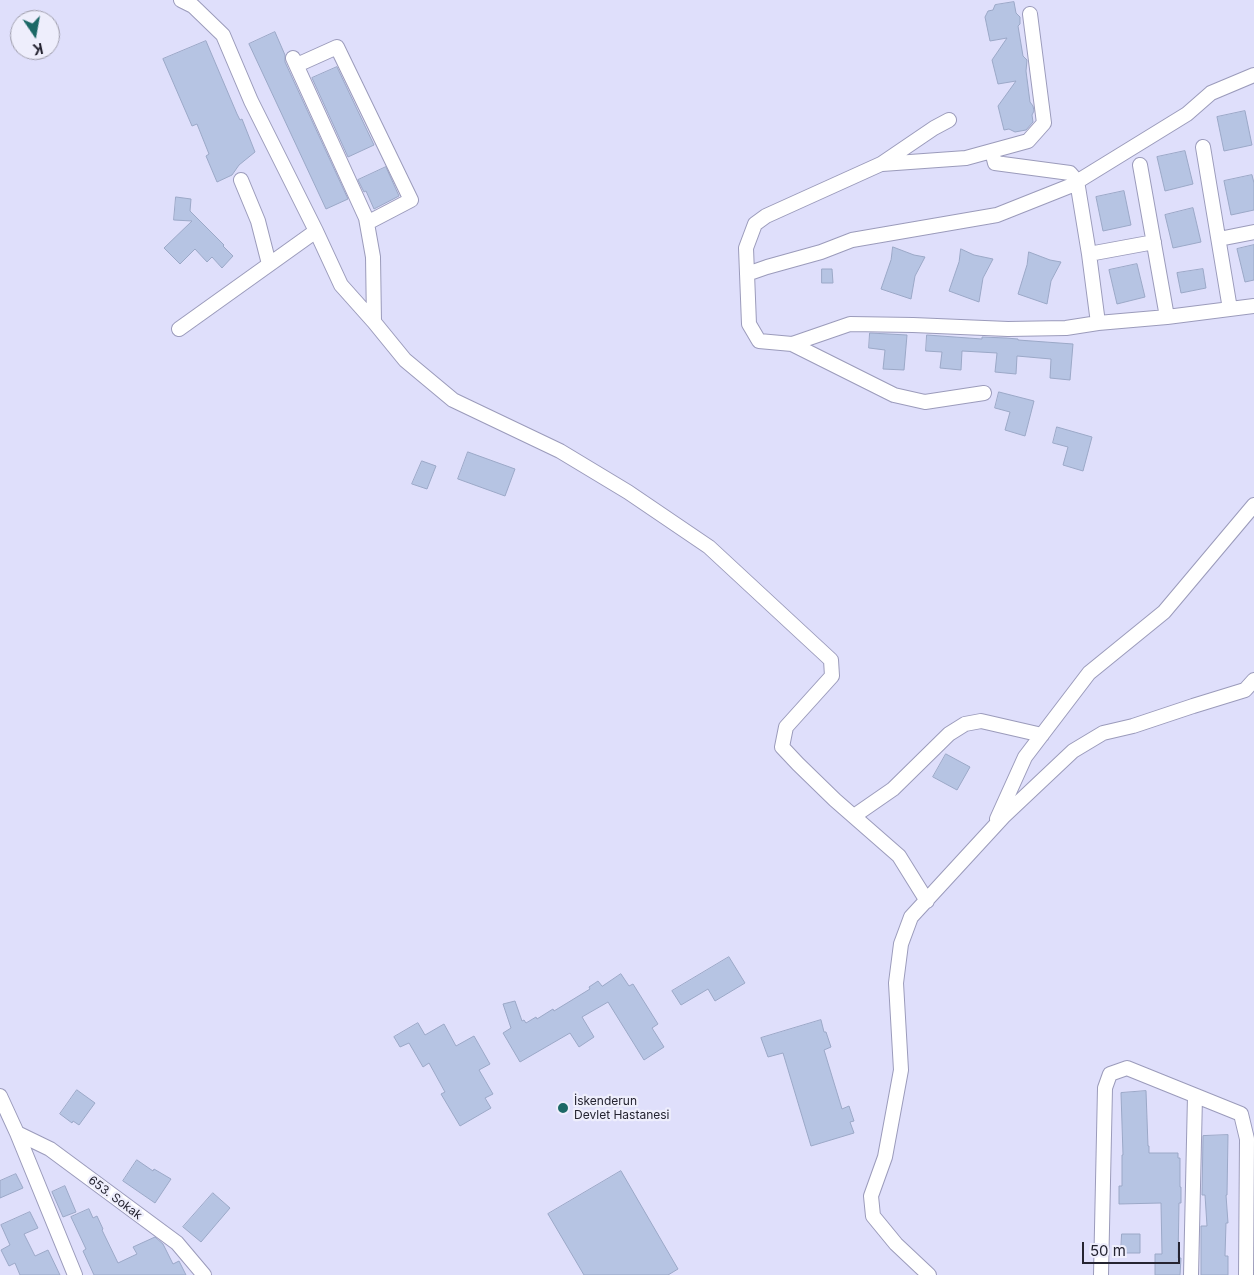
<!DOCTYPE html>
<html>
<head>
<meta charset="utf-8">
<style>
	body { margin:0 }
	#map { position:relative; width:1254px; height:1275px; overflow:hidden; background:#dfdffb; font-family:Inter,sans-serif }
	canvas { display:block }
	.north { position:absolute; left:10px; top:10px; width:50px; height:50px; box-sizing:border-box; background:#eeeefc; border:1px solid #9e9dab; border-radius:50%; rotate:168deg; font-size:14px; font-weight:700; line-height:20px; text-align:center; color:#252431 }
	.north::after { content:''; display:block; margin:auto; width:18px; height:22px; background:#1c6866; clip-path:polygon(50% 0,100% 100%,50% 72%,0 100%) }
	.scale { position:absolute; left:1082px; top:1242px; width:98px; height:22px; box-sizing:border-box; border:2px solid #252431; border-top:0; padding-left:6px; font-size:15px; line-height:18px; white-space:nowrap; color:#252431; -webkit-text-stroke:4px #eeeefc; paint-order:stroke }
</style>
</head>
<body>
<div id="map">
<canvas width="1254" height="1275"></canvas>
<div class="north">K</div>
<div class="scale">50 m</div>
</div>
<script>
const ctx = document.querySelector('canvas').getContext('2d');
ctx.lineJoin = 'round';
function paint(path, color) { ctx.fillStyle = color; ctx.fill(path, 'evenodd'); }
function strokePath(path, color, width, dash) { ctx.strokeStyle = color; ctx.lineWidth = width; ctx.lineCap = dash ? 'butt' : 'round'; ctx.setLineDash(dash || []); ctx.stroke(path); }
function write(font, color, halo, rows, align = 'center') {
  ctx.font = font + ' Inter,sans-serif'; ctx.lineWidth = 4.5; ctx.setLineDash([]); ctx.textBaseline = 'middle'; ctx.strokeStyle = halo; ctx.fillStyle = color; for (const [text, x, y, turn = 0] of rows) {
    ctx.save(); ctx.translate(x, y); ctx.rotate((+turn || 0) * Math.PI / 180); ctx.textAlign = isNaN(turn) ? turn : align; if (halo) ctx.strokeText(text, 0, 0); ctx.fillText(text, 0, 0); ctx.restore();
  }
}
const building = new Path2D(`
	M1014 2 1016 13 1020 17V24L1018 26 1023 56 1027 60 1026 71 1030 102 1033 106 1034 111 1032 115 1033 122 1026 130 1015 132 1009 129 1004 130 998 106 1016 81 998 84 992 60 1007 38 990 41 985 17 988 11 993 10 995 5Z
	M275 32 285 55V62L348 199 326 209 249 44Z
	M206 41 237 114 240 120 242 119 255 152 239 165 232 175 217 182 206 156 209 154 197 124 192 126 163 59Z
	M337 67 374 145 348 157 312 78Z
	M1245 111 1252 145 1224 151 1217 117Z
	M1185 151 1193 184 1165 191 1157 157Z
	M386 167 399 196 374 209 366 191 364 192 358 180Z
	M1252 175 1254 183V210L1231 215 1224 181Z
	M1124 191 1131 225 1103 231 1096 197Z
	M176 197 191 199 190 211 224 245 223 246 233 256 222 268 212 257 207 262 195 249 180 264 164 248 192 221 174 220Z
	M1193 208 1201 242 1173 248 1165 215Z
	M1254 245V280L1245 282 1237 249Z
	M893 247 914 255 925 257 915 276 911 299 881 289 891 260Z
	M961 249 974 255 993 259 983 278 979 302 949 291 959 262Z
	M1029 252 1050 260 1061 262 1051 281 1047 304 1018 294 1027 265Z
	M1137 264 1145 297 1117 304 1109 270Z
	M822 269H832L833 283H822Z
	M1203 269 1206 288 1181 293 1177 273Z
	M870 333 907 335 904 370 883 369 885 350 869 348Z
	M927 335 982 339V337L1006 338 1018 339V340L1073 344 1070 380 1050 378 1051 359 1017 356 1016 374 995 372 997 353 962 351 961 370 940 368 942 352 926 351Z
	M999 392 1034 401 1025 436 1005 430 1010 412 995 408Z
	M1057 427 1092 437 1083 471 1063 465 1068 447 1053 443Z
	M468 452 515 469 505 496 458 479Z
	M422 461 436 466 427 489 412 484Z
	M946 754 970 767 957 790 933 777Z
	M729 957 745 983 715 1001 708 989 681 1005 672 991Z
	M621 974 629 986 633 984 658 1024 652 1028 664 1047 644 1060 608 1002 582 1017 594 1037 579 1047 570 1033 520 1062 503 1033 511 1028 503 1004 515 1001 522 1021 524 1020 526 1023 536 1017 537 1019 553 1009 554 1011 590 989 589 987 598 981 602 986Z
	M821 1020 824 1032H826L831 1047 824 1050 842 1109 849 1106 854 1121 850 1122 854 1133 811 1146 783 1053 768 1057 761 1038Z
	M418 1023 425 1035 444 1024 456 1046 474 1036 490 1064 479 1070 493 1094 485 1098 491 1108 460 1126 441 1094 445 1092 429 1063 423 1067 409 1043 400 1047 394 1037Z
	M77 1090 95 1103 79 1125 73 1121 72 1123 60 1114Z
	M1146 1091 1148 1146H1149V1153H1178V1158H1180V1187H1181V1203H1179L1178 1258H1181L1180 1275H1155V1254H1162L1161 1203 1119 1204V1186H1122V1155H1123L1121 1093Z
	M1228 1135 1227 1195H1226L1228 1223H1226L1225 1256H1228V1275H1201V1226H1207L1205 1195H1202L1203 1136Z
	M137 1160 153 1171 154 1169 171 1179 155 1203 123 1181Z
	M621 1171 678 1269 668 1275H584L548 1214Z
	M16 1174 23 1188 0 1198V1181Z
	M65 1186 76 1212 63 1217 52 1192Z
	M213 1193 230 1208 201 1242 183 1227Z
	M89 1209 93 1218 97 1216 103 1229 102 1230 118 1263 137 1254 133 1247 155 1237 163 1244 173 1264 179 1261 186 1275H94L83 1251 86 1249 71 1217Z
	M30 1212 38 1228 24 1234 35 1256 48 1250 60 1275H20L15 1263 9 1266 1 1250 10 1245 1 1225Z
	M1122 1234H1140V1253H1121Z`);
paint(building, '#b6c4e3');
strokePath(building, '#9ba8c7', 1);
const street = new Path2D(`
	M181 0 193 6 223 35 251 101 316 231 341 285 374 322 405 360 453 400 560 451 628 492 709 547 831 660 832 676 786 727 782 747 798 764 835 800 899 856 927 901
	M293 58 366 218 373 257 374 322
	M297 65 337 47 411 200 367 223
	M949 120 934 128 881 164 766 216 755 224 746 248 749 324 759 341 792 344 894 395 925 402 984 393
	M1203 147 1230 309
	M992 151 995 163 1070 173 1077 181 1089 254 1098 323
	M882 164 966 158 1028 141 1044 123 1030 14
	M1140 165 1167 317
	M241 180 258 221 269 264
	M1219 239 1254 232
	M1089 254 1154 242
	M747 274 767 267 821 252 852 240 997 215 1070 186 1187 114 1211 93 1254 75
	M179 329 316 231
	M792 344 850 324 913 325 1008 329 1066 328 1098 323 1167 317 1254 306
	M854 816 893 789 949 734 965 724 981 721 1042 735
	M997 819 1025 757 1089 673 1164 612 1254 505
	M0 1096 17 1133 75 1275
	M17 1133 50 1149 177 1243 204 1275
	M929 1275 896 1244 873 1216 871 1196 885 1157 901 1070 896 983 901 944 911 917 1003 817 1073 751 1103 733 1133 726 1193 706 1245 690 1254 680
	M1101 1275 1105 1088 1110 1074 1127 1068 1241 1114 1247 1139 1246 1275
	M1191 1275 1195 1096`);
strokePath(street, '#9b9bbb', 16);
strokePath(street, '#fff', 14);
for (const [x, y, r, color] of [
	[563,1108,6,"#1c6866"]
]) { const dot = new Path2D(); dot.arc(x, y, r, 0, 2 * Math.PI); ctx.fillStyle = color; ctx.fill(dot); strokePath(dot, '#eeeefc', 2); }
write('12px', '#252431', '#eeeefc', [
	["İskenderun",574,1101],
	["Devlet Hastanesi",574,1115]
], 'left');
write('12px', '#252431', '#eeeefc', [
	["653. Sokak",115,1198,37]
]);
</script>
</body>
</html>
